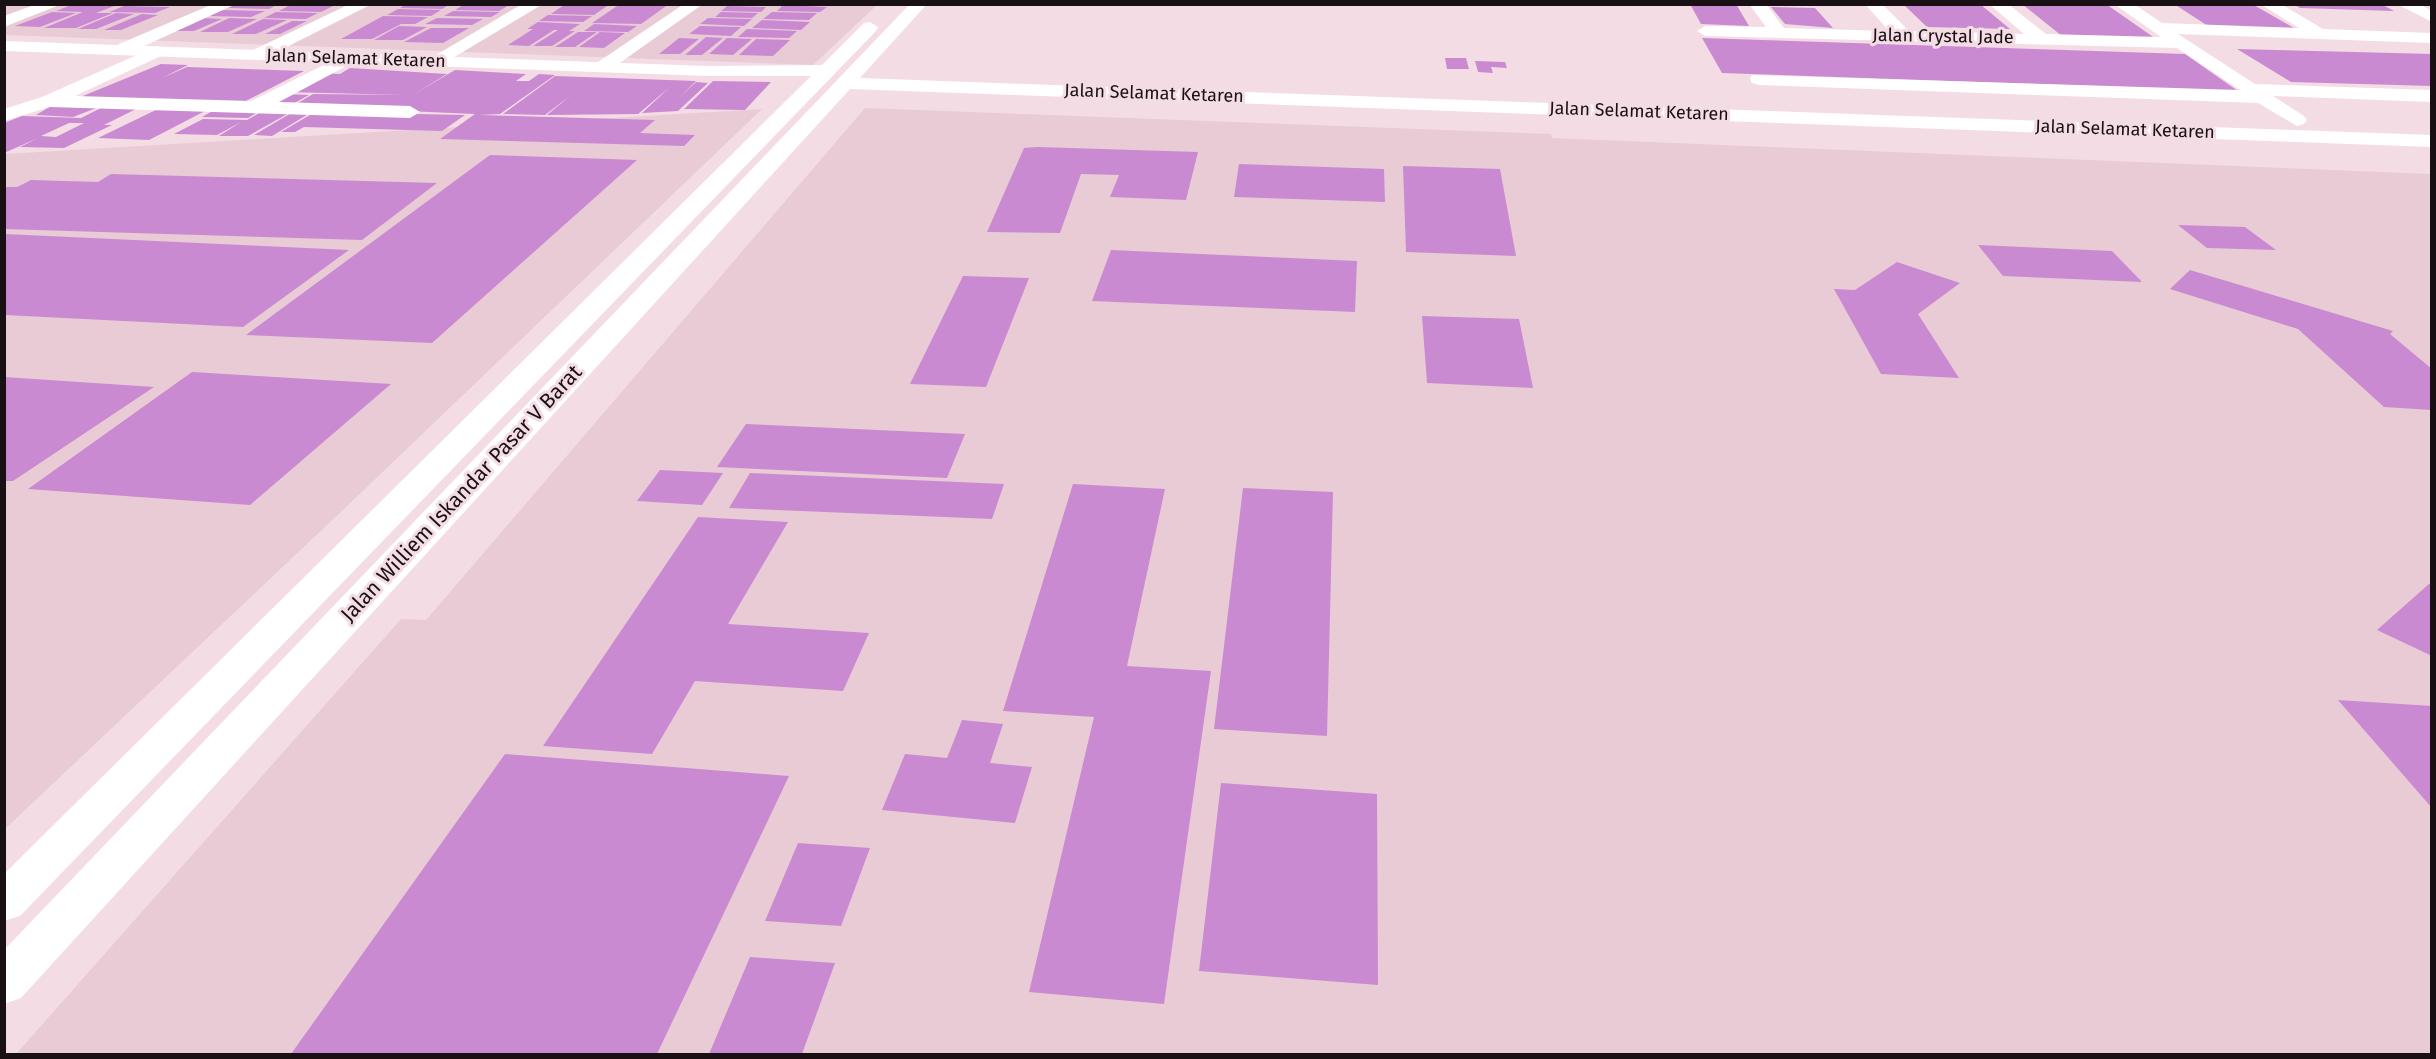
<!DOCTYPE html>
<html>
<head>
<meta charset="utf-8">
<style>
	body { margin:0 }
	#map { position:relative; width:2436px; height:1059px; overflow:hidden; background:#f4dce5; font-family:"Fira Sans",sans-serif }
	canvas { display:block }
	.frame { position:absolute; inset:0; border:6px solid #181013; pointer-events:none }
</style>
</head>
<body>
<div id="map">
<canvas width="2436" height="1059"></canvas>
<div class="frame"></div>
</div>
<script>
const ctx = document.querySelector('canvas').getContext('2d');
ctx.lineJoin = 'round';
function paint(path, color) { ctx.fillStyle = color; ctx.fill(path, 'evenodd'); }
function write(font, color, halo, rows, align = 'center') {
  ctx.font = font + ' "Fira Sans",sans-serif'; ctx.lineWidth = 6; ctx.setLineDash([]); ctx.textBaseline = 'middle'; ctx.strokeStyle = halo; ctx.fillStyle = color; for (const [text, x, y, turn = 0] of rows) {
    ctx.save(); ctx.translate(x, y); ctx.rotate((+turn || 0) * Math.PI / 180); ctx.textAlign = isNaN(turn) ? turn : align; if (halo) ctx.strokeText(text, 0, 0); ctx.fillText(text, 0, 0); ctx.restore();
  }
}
paint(new Path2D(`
	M5 4 877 5 813 65 5 35Z
	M865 108 1551 134 1552 138 2431 174V1054H16L401 619 426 620Z
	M762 109 344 509 5 829V154Z`), '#e9cbd6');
paint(new Path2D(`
	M74 4 102 5H117L96 13H113L76 28H44L83 12 56 11Z
	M235 4H278L269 9 228 8Z
	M292 4H309L335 5 321 12 279 11Z
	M407 4H450L442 9 400 8Z
	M465 4 505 5 511 4 499 11 455 10Z
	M620 4H669L641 24 592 23Z
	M1690 4H1736L1749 26 1701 24Z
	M1903 4H1980L2010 29 1927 27Z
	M2022 4H2106L2156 39 2062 36Z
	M2174 4H2252L2294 28 2208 26Z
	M2293 4H2381L2394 11 2300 8Z
	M564 5 607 6 594 15 551 14Z
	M783 5 827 7 820 12 777 11Z
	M124 6 170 7 155 13 109 12Z
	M727 6 766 7 761 12 721 11Z
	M1771 7 1815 8 1833 28 1785 24Z
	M398 9 441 10 431 16 387 15Z
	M220 10 265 11 251 17 206 16Z
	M453 11 500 12 491 17 444 16Z
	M52 12 76 13 40 27 15 26Z
	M276 12 318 13 306 19 264 18Z
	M721 12 758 13 752 18 715 17Z
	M772 12 817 13 809 20 763 19Z
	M116 13 134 14 96 29H78Z
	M142 14 158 15 121 30H104Z
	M548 15 592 16 583 22 539 21Z
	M383 16 428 17 415 24H401L372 39H341Z
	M203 18 222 19 194 31H174Z
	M229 18 257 19 228 32H200Z
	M437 18 483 19 472 25 425 24Z
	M708 18 752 19 744 26 700 24Z
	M263 19 287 20 256 34H232Z
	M762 20 810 22 801 30 752 28Z
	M292 21H307L280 34H265Z
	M538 22 580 24 569 31H575L552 46H533L558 30H554L529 46 508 45 533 29H527Z
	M594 24 637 26 628 32 584 31Z
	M399 26 427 27 403 40H374Z
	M700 26 741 27 731 36 689 34Z
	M431 28H469L443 43 404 42Z
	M747 29 797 31 789 38 738 37Z
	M578 32H597L575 47H555Z
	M600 32 625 33 604 48 579 47Z
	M706 37 723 38 702 55H685Z
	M679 38 699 39 680 54H659Z
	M727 38 752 39 733 55 709 54Z
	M1702 38 2185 54 2238 91 1722 73Z
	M756 39 790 40 773 56 739 55Z
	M2237 49 2432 54V86L2291 82Z
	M1445 58H1466L1469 69H1447Z
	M1475 61 1505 62 1507 68 1491 67 1493 73 1478 72Z
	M161 64 188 65 162 78 187 67 304 71 238 105 78 98Z
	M350 68 447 74 411 96 455 70 526 74 516 81H529L539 74 555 75 500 114 479 115 655 120 640 133 695 135 684 146 440 139 475 114 293 106 313 94 405 95 286 92 320 73 340 74Z
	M555 76 696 81 680 97 696 82 708 83 678 111 642 113 670 87 638 114 547 115 571 95 545 115 503 114Z
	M713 81 771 82 745 110 684 109Z
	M284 94 309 95 289 106 264 105Z
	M56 103 104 105 73 117 36 115Z
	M107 105 142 106 104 125H112L64 148 20 147 38 138 4 153V123L22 116 81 118ZM69 123H84L56 137 41 136Z
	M162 107 211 108 149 140 98 138Z
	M216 109 261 110 248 118 202 117Z
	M261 112 289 113 248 136H219L241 122 217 135 174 134 203 119 247 120Z
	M293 112 310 113 272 136 254 135Z
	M315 112 465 115 442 131 304 127 295 132H281Z
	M1024 148 1038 147 1198 152 1186 200 1110 197 1119 175 1081 174 1060 233 987 232Z
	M490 155 637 160 432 343 246 335Z
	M1239 164 1384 169 1385 202 1234 197Z
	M1403 166 1500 169 1516 256 1406 252Z
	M111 174 437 183 362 240 4 229V187H17L31 180 98 182Z
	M2178 225 2245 227 2276 250 2207 248Z
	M5 234 349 250 243 327 5 315Z
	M1978 245 2112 251 2142 282 2003 276Z
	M1111 250 1357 261 1355 312 1092 301Z
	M1897 262 1960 283 1918 314 1959 378 1881 374 1834 289 1855 290Z
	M2190 270 2393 331 2390 334 2432 369V410L2384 407 2298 329 2170 289Z
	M963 276 1029 278 986 387 910 384Z
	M1422 316 1519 319 1533 388 1427 383Z
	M192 372 391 384 250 505 28 489Z
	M4 377 154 387 13 481H4Z
	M746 424 965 434 947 478 717 467Z
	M660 470 723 473 702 505 637 501Z
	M750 473 1004 484 992 519 729 508Z
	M1073 484 1165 489 1127 666 1211 671 1164 1004 1029 992 1094 717 1003 711Z
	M1243 488 1333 492 1327 736 1214 729Z
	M698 517 788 522 728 624 869 633 843 691 695 681 652 754 543 746Z
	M2429 584 2432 585V656L2377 630Z
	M2338 700 2432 706V808Z
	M962 720 1003 724 990 763 1032 767 1015 823 882 810 905 754 947 758Z
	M505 754 789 776 657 1054H291Z
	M1221 783 1377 794 1378 985 1199 971Z
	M798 843 870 848 841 926 765 921Z
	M750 957 835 963 802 1054H709Z`), '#c98ad1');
paint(new Path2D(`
	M37 4H62L4 27V16Z
	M213 4H236L131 52H119L116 48 119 44Z
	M350 4H372L263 59 257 60 248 55 251 51Z
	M522 4H543L441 65 435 66 426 61Z
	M684 4H703L607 72H595L592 68 595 64Z
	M1749 4H1766L1784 28 1889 31 1865 4H1882L1909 31 2024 34 1989 4H2008L2046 34 2161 37 2114 4H2134L2162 23 2299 28 2260 4H2281L2323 29 2432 33V43L2178 34 2255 84 2432 90V102L2273 96 2304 116 2307 120 2304 124 2297 126 2258 103 1759 85 1752 83 1750 79 1752 75 2240 90 2177 48 1705 36 1697 31 1705 26 1766 27Z
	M2397 4H2419L2432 11V22Z
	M157 46 166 51 163 55 75 96 251 101 348 53 357 58 354 62 279 102 410 106 420 112 410 118 50 107 4 121V109L42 97Z`), '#fff');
paint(new Path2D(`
	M910 4H927L860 78 2432 135V147L850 89 21 998 4 1004V950Z
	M870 22 878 27 876 31 20 916 4 921V874L811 76H708L4 51V41L708 66 822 65 864 23Z`), '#fff');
write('18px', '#181013', '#f4dce5', [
	["Jalan Crystal Jade",1943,37,1],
	["Jalan Selamat Ketaren",356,59,2],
	["Jalan Selamat Ketaren",1154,94,2],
	["Jalan Selamat Ketaren",1639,112,2],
	["Jalan Selamat Ketaren",2125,130,2]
]);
write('21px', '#181013', '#f4dce5', [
	["Jalan Williem Iskandar Pasar V Barat",462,494,-47]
]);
</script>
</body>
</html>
